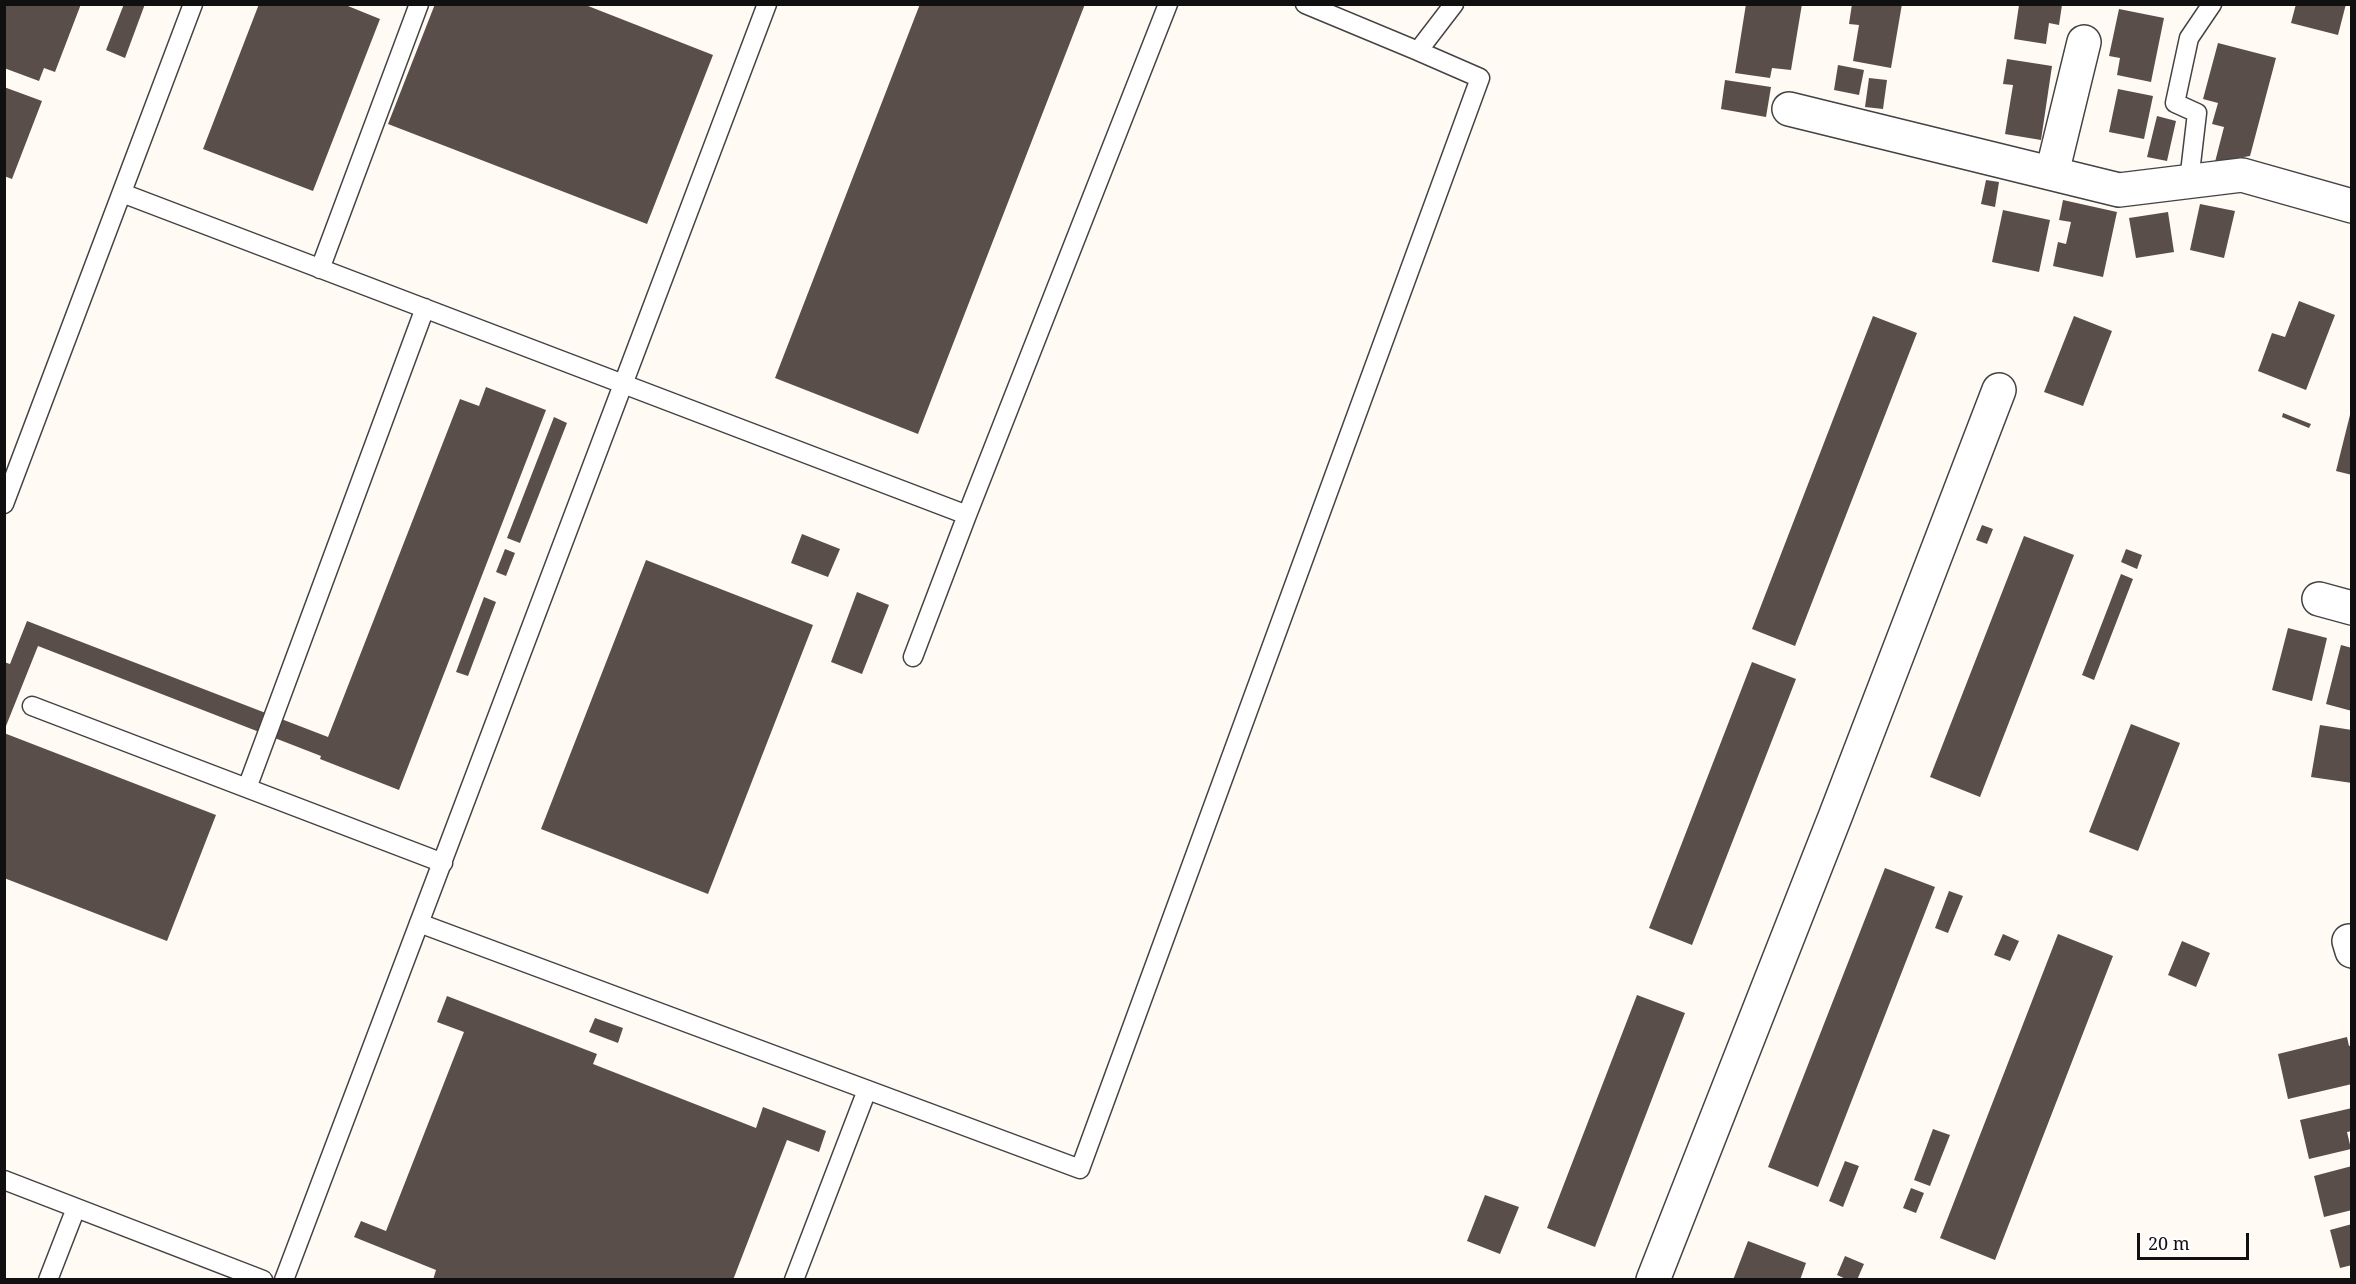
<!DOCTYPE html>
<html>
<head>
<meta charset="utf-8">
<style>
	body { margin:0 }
	#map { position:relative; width:2356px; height:1284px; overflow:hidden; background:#fffaf4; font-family:"Noto Serif",serif }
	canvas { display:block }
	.frame { position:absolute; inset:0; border:6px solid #101010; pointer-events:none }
	.scale { position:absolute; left:2137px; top:1233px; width:112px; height:27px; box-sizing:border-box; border:3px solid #101010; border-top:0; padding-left:8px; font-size:18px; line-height:21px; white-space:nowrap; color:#101010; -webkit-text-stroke:4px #fff; paint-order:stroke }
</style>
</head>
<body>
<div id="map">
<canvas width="2356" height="1284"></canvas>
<div class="frame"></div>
<div class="scale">20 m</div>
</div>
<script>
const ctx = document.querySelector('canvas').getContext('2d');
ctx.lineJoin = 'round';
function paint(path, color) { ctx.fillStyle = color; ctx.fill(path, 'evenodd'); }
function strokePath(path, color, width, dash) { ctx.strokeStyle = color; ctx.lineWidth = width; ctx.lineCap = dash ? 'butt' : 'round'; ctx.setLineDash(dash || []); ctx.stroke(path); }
paint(new Path2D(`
	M4 4H81L55 72 44 68 39 81 4 68Z
	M124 4H145L125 58 106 50Z
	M259 4H343L380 19 313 191 203 149Z
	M435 4H583L713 55 647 224 388 124Z
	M920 4H1085L918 434 775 378Z
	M1746 4H1802L1791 70 1772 68 1770 78 1735 73Z
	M1852 4H1902L1891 68 1853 61 1859 25 1849 24Z
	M2296 4H2346L2338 35 2291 23Z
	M2019 5H2062L2059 25 2049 23 2046 44 2014 39Z
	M2119 9 2164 18 2151 82 2117 75 2120 58 2109 56Z
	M2218 43 2276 58 2250 156 2215 162 2224 127 2212 124 2218 103 2203 99Z
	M2007 59 2052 66 2041 140 2005 134 2013 85 2003 84Z
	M1838 65 1864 70 1859 95 1834 90Z
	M1869 78 1887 80 1883 109 1865 107Z
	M1725 80 1771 87 1766 117 1721 109Z
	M4 87 42 101 12 179 4 176Z
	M2118 89 2153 96 2144 139 2109 132Z
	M2157 116 2176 121 2167 161 2147 157Z
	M1986 180 1999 182 1995 207 1981 204Z
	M2063 200 2117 212 2103 277 2053 266 2058 242 2066 244 2071 222 2059 220Z
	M2200 204 2235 211 2224 258 2190 250Z
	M2003 210 2050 220 2039 272 1992 262Z
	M2168 212 2174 252 2136 258 2129 218Z
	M2299 301 2335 315 2306 390 2258 371 2272 333 2285 337Z
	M1873 316 1917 333 1795 646 1752 629Z
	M2074 316 2112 331 2083 406 2044 392Z
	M486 387 546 410 399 790 320 759 321 756 38 646 4 731V662L10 664 27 621 328 737 460 399 479 406Z
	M2351 411H2352V475L2336 471Z
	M2283 413 2311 424 2309 428 2282 417Z
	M554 417 567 423 520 543 507 538Z
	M1982 525 1993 529 1987 544 1976 540Z
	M802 534 840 549 828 577 791 563Z
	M2024 536 2074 555 1980 797 1930 777Z
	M505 549 515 553 506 576 496 572Z
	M2126 549 2142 555 2137 569 2121 562Z
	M646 560 813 625 708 894 541 829Z
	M2121 574 2133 579 2094 680 2082 675Z
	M857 592 889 605 862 674 831 662Z
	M484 597 496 602 468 676 456 672Z
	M2288 628 2327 638 2312 701 2272 690Z
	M2341 645 2352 648V711L2326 704Z
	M1752 662 1796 679 1692 945 1649 928Z
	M2131 724 2180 743 2138 851 2089 832Z
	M2320 725 2352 730V783L2311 777Z
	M4 733 216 815 167 941 4 878Z
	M1885 868 1935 887 1818 1187 1768 1167Z
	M1949 891 1963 896 1948 933 1935 928Z
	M2003 934 2019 941 2010 961 1994 955Z
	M2058 934 2113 956 1995 1260 1940 1238Z
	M2182 941 2210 953 2196 987 2168 975Z
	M1637 995 1685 1013 1595 1247 1547 1228Z
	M447 996 597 1054 593 1064 756 1128 763 1107 826 1131 819 1152 787 1140 733 1280H433L436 1270 354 1237 361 1221 386 1231 464 1032 437 1022Z
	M595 1018 623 1028 618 1043 589 1032Z
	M2347 1037 2349 1046 2352 1045V1084L2288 1099 2278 1054Z
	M2352 1108V1131L2347 1132 2351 1149 2309 1159 2300 1120Z
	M1933 1129 1950 1135 1930 1186 1914 1180Z
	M1845 1161 1859 1166 1843 1207 1829 1201Z
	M2352 1166V1210L2324 1217 2314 1176Z
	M1911 1188 1924 1193 1916 1213 1903 1208Z
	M1485 1195 1519 1207 1500 1254 1467 1241Z
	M2352 1224V1265L2340 1268 2330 1230Z
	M1748 1241 1806 1263 1800 1280H1733Z
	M1845 1256 1864 1264 1857 1280H1848L1837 1275Z`), '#5a4e4b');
const service = new Path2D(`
	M1305 4 1418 51 1454 4
	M2189 181 2197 113 2175 103 2189 38 2212 4
	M122 193 967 515
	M320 269 419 4
	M4 504 193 4
	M913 657 967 515 1168 4
	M32 706 443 863
	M247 788 425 308
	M419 923 1080 1169 1480 78 1418 51
	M4 1180 263 1280
	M48 1280 76 1208
	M284 1280 767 4
	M794 1280 867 1090`);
const minor = new Path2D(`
	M1789 109 2119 190 2242 175 2352 206
	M2052 173 2084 42
	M2319 599 2352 608
	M2349 941 2352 951
	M1653 1280 1835 817 1999 390`);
strokePath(service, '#434343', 21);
strokePath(minor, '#434343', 36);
strokePath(service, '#fff', 18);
strokePath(minor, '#fff', 33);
</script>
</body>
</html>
